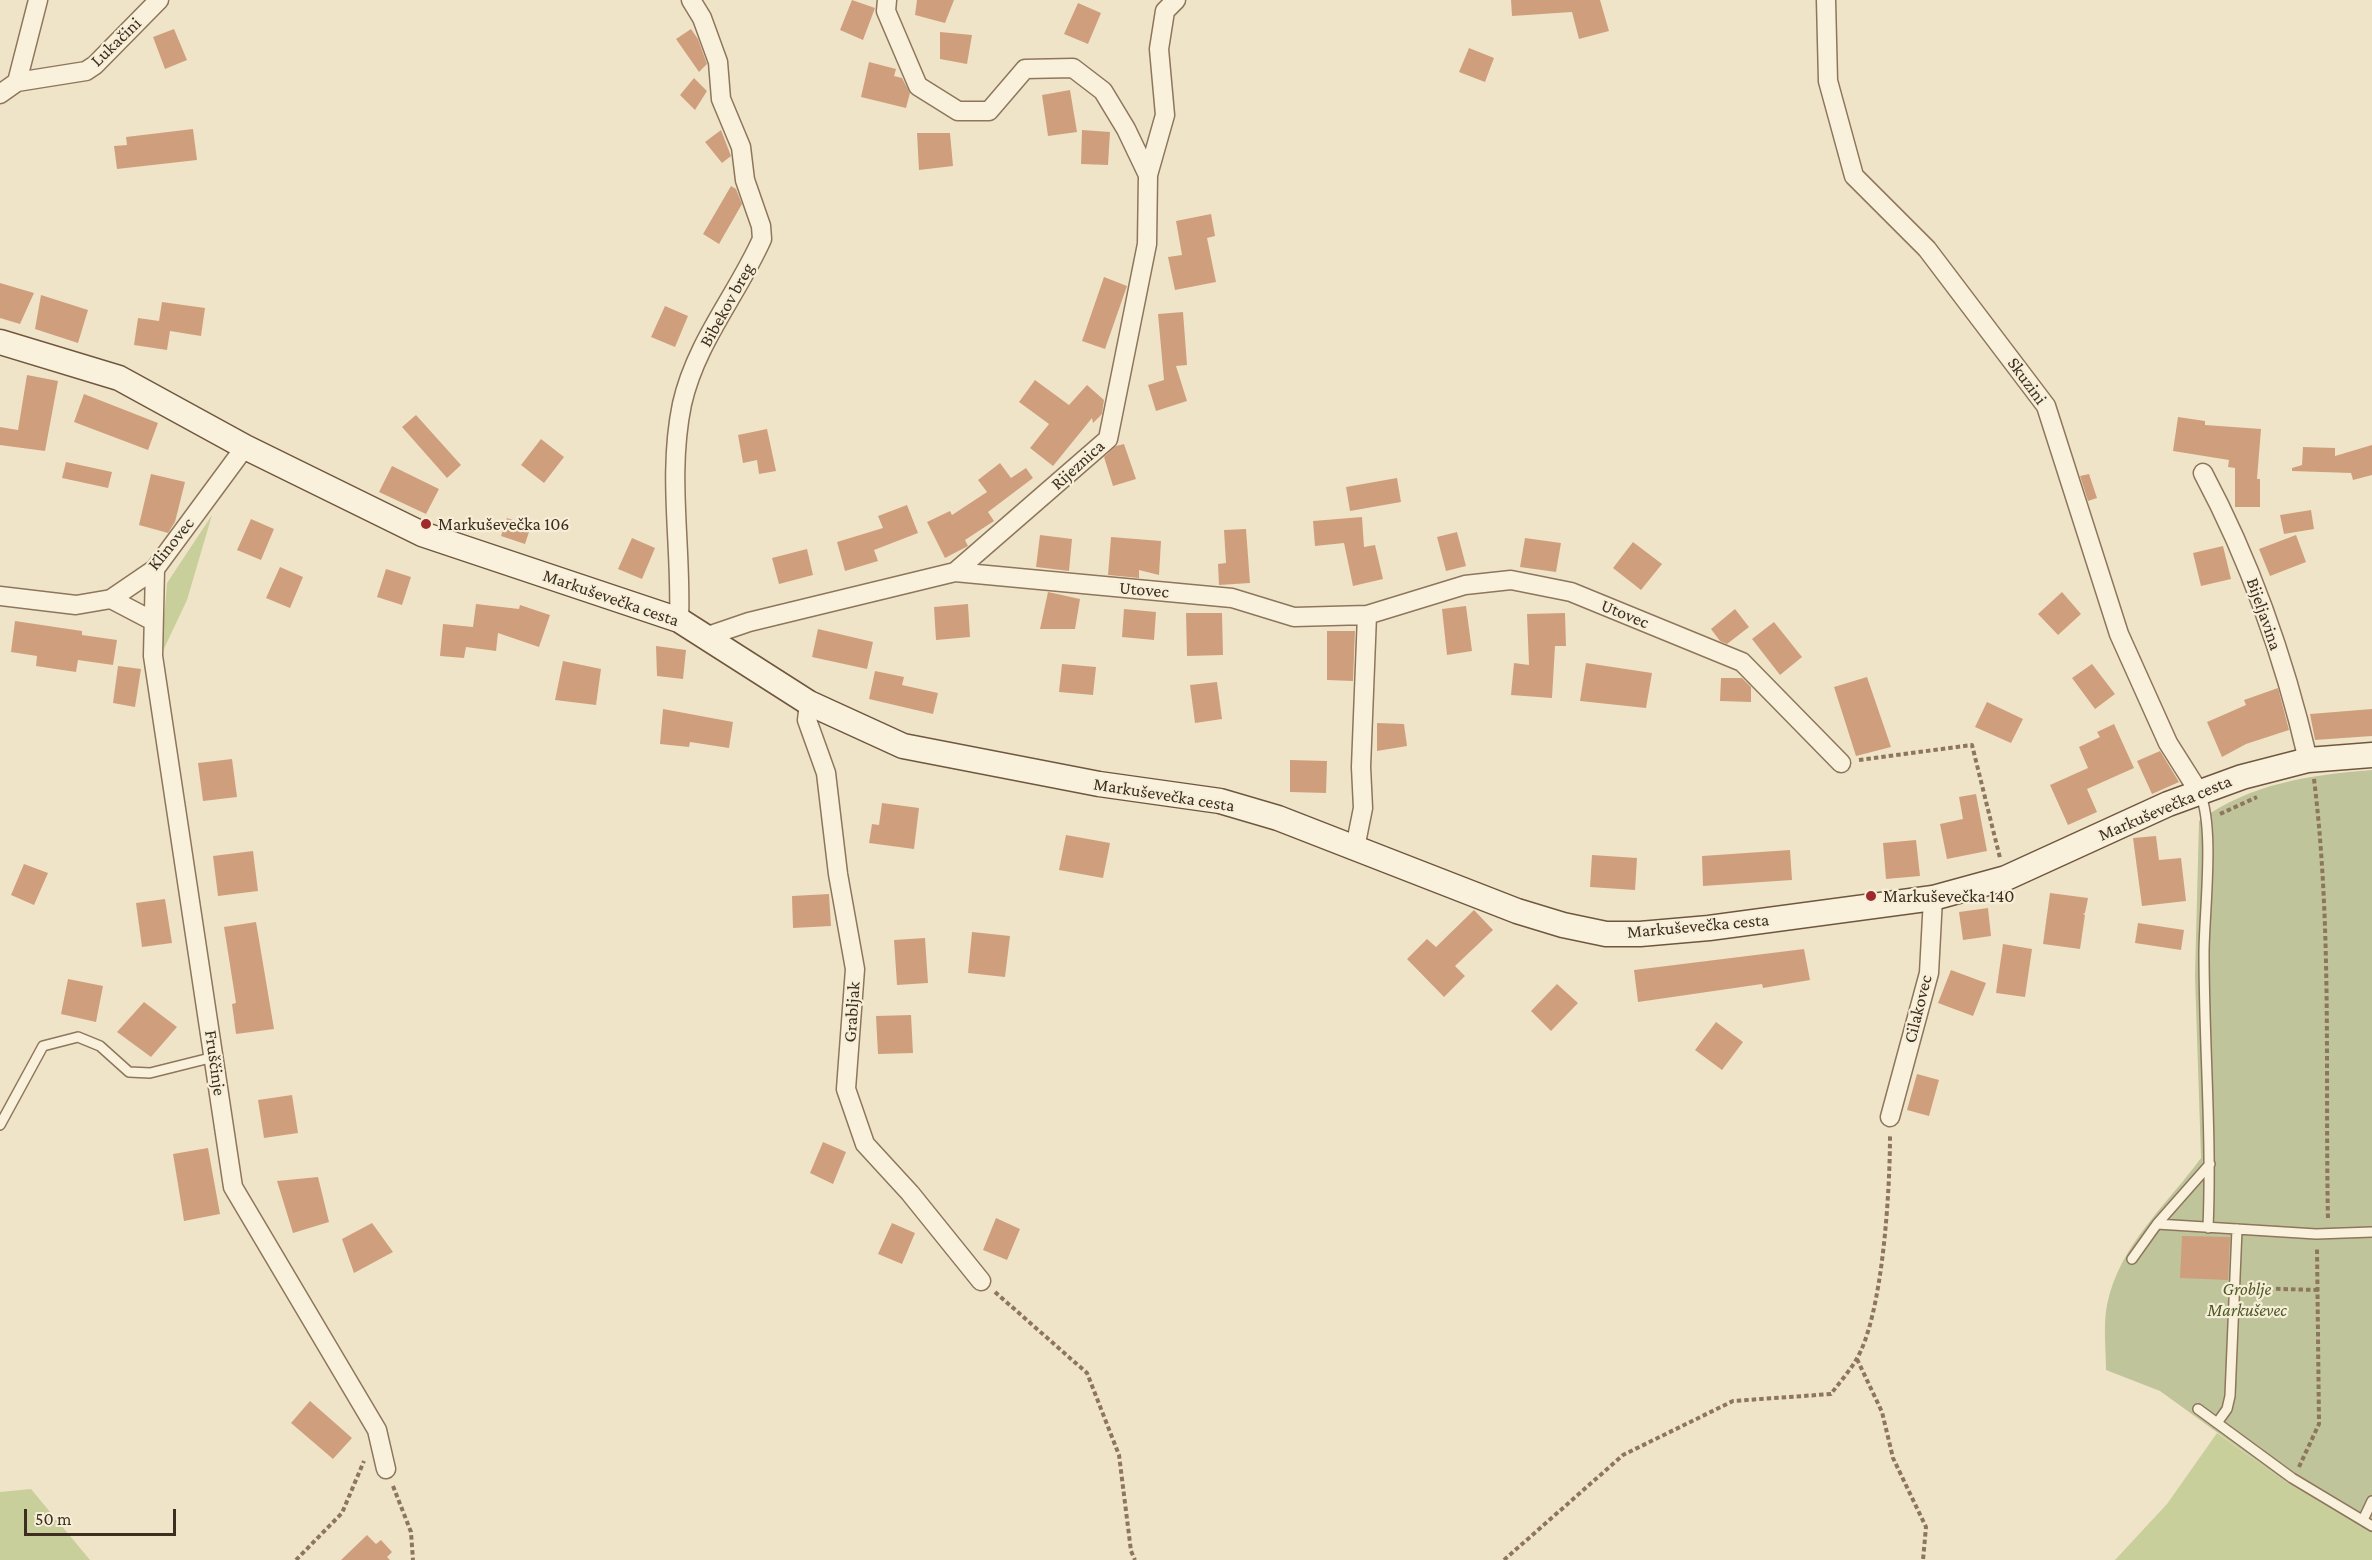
<!DOCTYPE html>
<html>
<head>
<meta charset="utf-8">
<style>
	body { margin:0 }
	#map { position:relative; width:2372px; height:1560px; overflow:hidden; background:#f0e4c8; font-family:"Crimson Pro",serif }
	canvas { display:block }
	.scale { position:absolute; left:24px; top:1509px; width:152px; height:27px; box-sizing:border-box; border:3px solid #3d2e20; border-top:0; padding-left:8px; font-size:18px; line-height:21px; white-space:nowrap; color:#3d2e20; -webkit-text-stroke:4px #f7eed8; paint-order:stroke }
</style>
</head>
<body>
<div id="map">
<canvas width="2372" height="1560"></canvas>
<div class="scale">50 m</div>
</div>
<script>
const ctx = document.querySelector('canvas').getContext('2d');
ctx.lineJoin = 'round';
function paint(path, color) { ctx.fillStyle = color; ctx.fill(path, 'evenodd'); }
function strokePath(path, color, width, dash) { ctx.strokeStyle = color; ctx.lineWidth = width; ctx.lineCap = dash ? 'butt' : 'round'; ctx.setLineDash(dash || []); ctx.stroke(path); }
function write(font, color, halo, rows, align = 'center') {
  ctx.font = font + ' "Crimson Pro",serif'; ctx.lineWidth = 4.5; ctx.setLineDash([]); ctx.textBaseline = 'middle'; ctx.strokeStyle = halo; ctx.fillStyle = color; for (const [text, x, y, turn = 0] of rows) {
    ctx.save(); ctx.translate(x, y); ctx.rotate((+turn || 0) * Math.PI / 180); ctx.textAlign = isNaN(turn) ? turn : align; if (halo) ctx.strokeText(text, 0, 0); ctx.fillText(text, 0, 0); ctx.restore();
  }
}
paint(new Path2D(`
	M212 515 187 600 161 655 167 583Z
	M2217 1433 2279 1477 2372 1534V1560H2115L2167 1504Z
	M31 1489 90 1560H0V1492Z`), '#c9cf9b');
paint(new Path2D(`
	M2372 770V1534L2279 1477 2160 1391 2106 1370C2106 1349 2103 1325 2107 1305 2119 1245 2167 1205 2201 1158L2195 976 2199 821C2251 783 2310 775 2372 770Z`), '#bfc49a');
paint(new Path2D(`
	M852 0 875 8 863 40 840 30Z
	M917 0H954L945 23 915 15Z
	M1511 0H1600L1609 31 1579 39 1572 12 1512 16Z
	M1078 3 1101 13 1088 44 1064 34Z
	M174 29 187 60 165 69 153 37Z
	M691 29 698 39 707 64 699 72 676 39Z
	M940 32 972 35 967 64 940 59Z
	M1469 48 1494 58 1485 82 1459 72Z
	M869 62 896 69 894 76 902 78 910 93 906 108 861 97Z
	M694 78 707 91 695 110 680 95Z
	M1070 90 1077 132 1048 136 1042 95Z
	M193 129 197 160 117 169 114 146 127 145 126 137Z
	M721 130 731 156 722 163 705 142Z
	M1082 130 1110 132 1108 165 1081 164Z
	M917 133H950L953 166 919 170Z
	M731 186 736 189 742 204 719 244 703 234Z
	M1211 214 1215 236 1207 238 1216 282 1175 290 1168 257 1182 255 1176 221Z
	M1104 277 1127 286 1105 349 1082 341Z
	M0 283 34 293 20 324 0 318Z
	M41 295 88 310 78 343 35 329Z
	M162 302 205 308 201 336 170 331 167 350 134 345 138 318 159 321Z
	M665 306 688 316 675 347 651 337Z
	M1183 312 1187 365 1176 366 1187 401 1156 411 1148 385 1164 380 1158 314Z
	M27 375 58 381 45 451 0 445V427L18 430Z
	M1035 380 1069 405 1087 385 1104 400 1102 414 1093 423 1092 418 1053 466 1030 448 1049 424 1019 402Z
	M84 394 158 423 148 450 74 422Z
	M416 415 461 465 447 478 402 427Z
	M2178 417 2205 421V425L2261 429 2257 479H2260V507H2235V468L2228 467 2229 460 2173 451Z
	M767 429 776 471 759 474 757 460 743 463 738 435Z
	M541 439 564 457 544 483 521 465Z
	M1124 444 1136 479 1113 486 1104 457 1116 446Z
	M2372 445V475L2353 480 2351 473 2292 471V468L2302 465 2303 447 2335 448V456Z
	M66 462 112 472 108 488 62 478Z
	M1000 463 1011 478 1026 468 1033 478 988 512 994 521 965 540 968 546 945 558 927 522 950 511 952 515 987 492 978 480Z
	M392 466 439 489 426 514 379 492Z
	M151 474 185 482 175 522 168 533 139 525Z
	M2089 474 2097 498 2088 501 2080 476Z
	M1397 478 1401 502 1350 511 1346 487Z
	M907 505 918 533 874 550 878 561 845 571 837 542 883 528 878 516Z
	M2311 510 2314 529 2284 534 2280 515Z
	M1362 517 1364 547 1375 545 1383 579 1353 586 1344 543 1315 546 1313 521Z
	M507 518 531 526 525 544 501 536Z
	M251 519 274 529 261 560 237 550Z
	M1246 529 1250 583 1219 585 1218 564 1226 563 1224 530Z
	M1457 532 1466 566 1446 571 1437 537Z
	M1040 535 1072 539 1069 571 1036 567Z
	M2296 535 2306 562 2270 576 2259 549Z
	M1111 537 1161 541 1159 575 1139 570V578L1108 575Z
	M632 538 655 548 642 579 618 569Z
	M1525 538 1561 543 1556 572 1520 567Z
	M1633 542 1662 564 1641 590 1613 568Z
	M2223 546 2231 579 2201 586 2193 553Z
	M807 549 813 575 779 584 772 558Z
	M280 567 303 577 290 608 266 598Z
	M386 569 411 577 402 605 377 597Z
	M1048 592 1080 599 1075 629H1040Z
	M2062 592 2081 614 2058 635 2038 614Z
	M476 604 519 609 520 605 550 615 539 647 498 633 496 651 466 647 464 658 440 656 443 624 473 627Z
	M968 604 970 637 936 640 934 607Z
	M1466 606 1472 651 1447 655 1442 609Z
	M1124 609 1156 612 1154 640 1122 637Z
	M1735 609 1749 627 1727 644 1720 641 1711 629Z
	M1186 613H1222L1223 655 1187 656Z
	M1565 613 1566 646H1555L1552 698 1511 695 1514 663 1529 665 1527 614Z
	M15 621 82 631V635L117 640 113 665 78 660 76 672 36 666 37 656 11 652Z
	M1774 622 1802 657 1780 675 1752 639Z
	M818 629 873 642 867 669 812 657Z
	M1327 631H1355L1353 681 1327 680Z
	M656 646 686 650 683 679 657 676Z
	M563 661 601 669 596 705 555 700Z
	M1586 663 1652 673 1646 708 1580 701Z
	M1062 664 1096 667 1093 695 1059 692Z
	M2092 664 2115 694 2095 709 2072 678Z
	M118 666 141 669 135 707 113 703Z
	M875 671 904 677 902 685 938 693 933 714 869 699Z
	M1867 677 1891 747 1856 756 1834 687Z
	M1721 678H1742L1751 687V702L1720 701Z
	M1217 682 1222 719 1195 723 1190 685Z
	M2278 688 2289 730 2246 744 2222 757 2207 722 2246 705 2244 700Z
	M1987 702 2023 719 2011 743 1975 727Z
	M663 709 733 722 729 748 690 742 689 747 660 744Z
	M2372 709V736L2315 740 2310 714Z
	M1377 723 1404 724 1407 746 1377 751Z
	M2114 724 2134 768 2087 789 2097 812 2068 825 2050 785 2088 768 2079 747 2100 737 2097 732Z
	M2160 751 2179 782 2152 794 2137 761Z
	M232 759 237 797 203 801 198 763Z
	M1290 760 1327 761 1326 793 1290 792Z
	M1976 794 1987 851 1947 859 1940 824 1963 819 1959 797Z
	M882 803 919 808 914 849 869 843 872 824 879 825Z
	M1066 835 1110 843 1103 878 1059 870Z
	M2156 836 2159 860 2181 858 2186 901 2142 906 2133 838Z
	M1916 840 1920 876 1886 879 1883 843Z
	M1790 850 1792 880 1703 886 1702 856Z
	M253 851 258 891 218 896 213 856Z
	M1592 855 1637 858 1635 890 1590 887Z
	M24 864 48 873 34 905 11 895Z
	M2050 893 2088 898 2085 913 2083 914 2085 915 2080 949 2043 944Z
	M829 894 831 926 793 928 792 896Z
	M165 899 172 943 142 947 136 903Z
	M1988 908 1991 936 1963 940 1959 912Z
	M1474 910 1493 930 1455 966 1465 976 1444 997 1407 959 1427 939 1436 947Z
	M256 922 274 1029 236 1034 232 1004 236 1003 224 927Z
	M2138 923 2184 930 2181 950 2135 943Z
	M972 932 1010 936 1005 977 968 973Z
	M925 938 928 983 897 985 894 940Z
	M2003 944 2032 949 2025 997 1996 993Z
	M1804 949 1810 980 1763 988 1762 984 1638 1002 1634 970Z
	M1951 970 1986 983 1973 1016 1938 1003Z
	M68 979 103 986 96 1022 61 1014Z
	M1557 984 1578 1003 1551 1031 1531 1011Z
	M144 1002 177 1027 151 1057 117 1032Z
	M911 1015 913 1053 878 1054 876 1016Z
	M1716 1022 1743 1042 1722 1070 1695 1050Z
	M1917 1074 1939 1080 1929 1116 1907 1110Z
	M292 1095 298 1133 264 1138 258 1100Z
	M823 1142 846 1152 833 1184 810 1173Z
	M208 1148 220 1214 184 1221 173 1154Z
	M318 1177 329 1222 293 1233 277 1181Z
	M996 1218 1020 1229 1007 1260 983 1250Z
	M372 1223 393 1252 354 1273 342 1239Z
	M892 1223 915 1233 902 1264 878 1254Z
	M2182 1236 2230 1237 2228 1280 2180 1278Z
	M310 1401 352 1438 333 1459 291 1423Z
	M367 1535 376 1544 381 1540 392 1552 387 1557 390 1560H341Z`), '#cf9f7d');
const lane = new Path2D(`
	M2200 794C2215 826 2204 915 2204 953 2204 1045 2212 1136 2208 1228
	M0 1125 43 1046 78 1037 100 1046 129 1072 150 1073 214 1057
	M2157 1224 2316 1234 2372 1232
	M2132 1259 2157 1224 2210 1164
	M2198 1409 2292 1478 2372 1526
	M2217 1423 2227 1409 2230 1396 2237 1229
	M2363 1520 2372 1501`);
const street = new Path2D(`
	M887 0 886 11 918 86 958 111H989L1025 69 1073 68 1103 91 1126 129 1148 175
	M1826 0 1828 81 1854 176 1927 249 2046 406 2119 634 2168 743 2199 792
	M17 82 38 0
	M0 94 17 82 86 71 95 65 159 0
	M2203 473C2251 563 2285 661 2308 760
	M155 569 153 656 233 1187 377 1430 386 1469
	M955 572 1232 598 1294 617 1367 615 1465 585 1511 580 1571 592 1742 662 1841 763
	M0 596 76 605 111 599 155 569 245 447
	M111 599 153 621
	M679 620C682 548 667 476 682 404 696 342 737 295 762 239L761 226 745 180 741 147 721 99 718 62 702 18 691 0
	M708 636 749 622 955 572 1108 439 1147 244 1148 175 1165 115 1159 49 1165 11 1176 0
	M809 703 807 720 826 773 838 874 855 969 846 1089 865 1144 910 1193 981 1281
	M1355 848 1363 808 1361 767 1367 615
	M1890 1117 1929 973 1933 898`);
const secondary = new Path2D(`
	M0 342 119 378 245 447 422 534 679 620 809 703 903 746 1099 784 1220 801 1278 818 1517 911 1563 925 1606 934H1640L1709 928 1933 898 2006 878 2168 804 2242 777 2308 760 2372 755`);
strokePath(lane, '#8d765c', 12);
strokePath(street, '#8d765c', 21);
strokePath(secondary, '#6f573f', 27);
strokePath(new Path2D(`
	M1859 760 1972 745 2000 858
	M2314 779C2332 926 2325 1074 2328 1221
	M2220 814 2257 797
	M2246 1288 2318 1290
	M995 1292 1087 1373 1119 1455 1131 1551 1135 1560
	M1857 1359 1882 1412 1893 1458 1926 1527 1923 1560
	M2299 1467 2319 1424 2317 1248
	M393 1486 411 1532 413 1560
	M296 1560 342 1513 364 1461
	M1504 1560 1623 1455 1733 1401 1831 1394C1839 1383 1849 1372 1856 1360 1883 1316 1890 1189 1890 1135`), '#8d765c', 4, [4.5, 3]);
strokePath(lane, '#faf1dc', 9);
strokePath(street, '#faf1dc', 18);
strokePath(secondary, '#faf1dc', 24);
for (const [x, y, r, color] of [
	[426,524,6,"#9e2a2b"],
	[1871,896,6,"#9e2a2b"]
]) { const dot = new Path2D(); dot.arc(x, y, r, 0, 2 * Math.PI); ctx.fillStyle = color; ctx.fill(dot); strokePath(dot, '#f7eed8', 2); }
write('18px', '#3d2e20', '#f7eed8', [
	["Lukačini",116,42,-44],
	["Bibekov breg",727,305,-61],
	["Skuzini",2027,381,54],
	["Rijeznica",1078,465,-42],
	["Klinovec",171,544,-51],
	["Utovec",1144,590,5],
	["Markuševečka cesta",611,598,19],
	["Utovec",1625,614,22],
	["Bijeljavina",2264,614,71],
	["Markuševečka cesta",1164,795,9],
	["Markuševečka cesta",2165,808,-23],
	["Markuševečka cesta",1698,926,-5],
	["Cilakovec",1918,1009,-76],
	["Grabljak",852,1012,-86],
	["Fruščinje",215,1063,82]
]);
write('18px', '#3d2e20', '#f7eed8', [
	["Markuševečka 106",438,524],
	["Markuševečka 140",1883,896]
], 'left');
write('italic 18px', '#4d5a26', '#f7eed8', [
	["Groblje",2247,1289],
	["Markuševec",2247,1310]
]);
</script>
</body>
</html>
